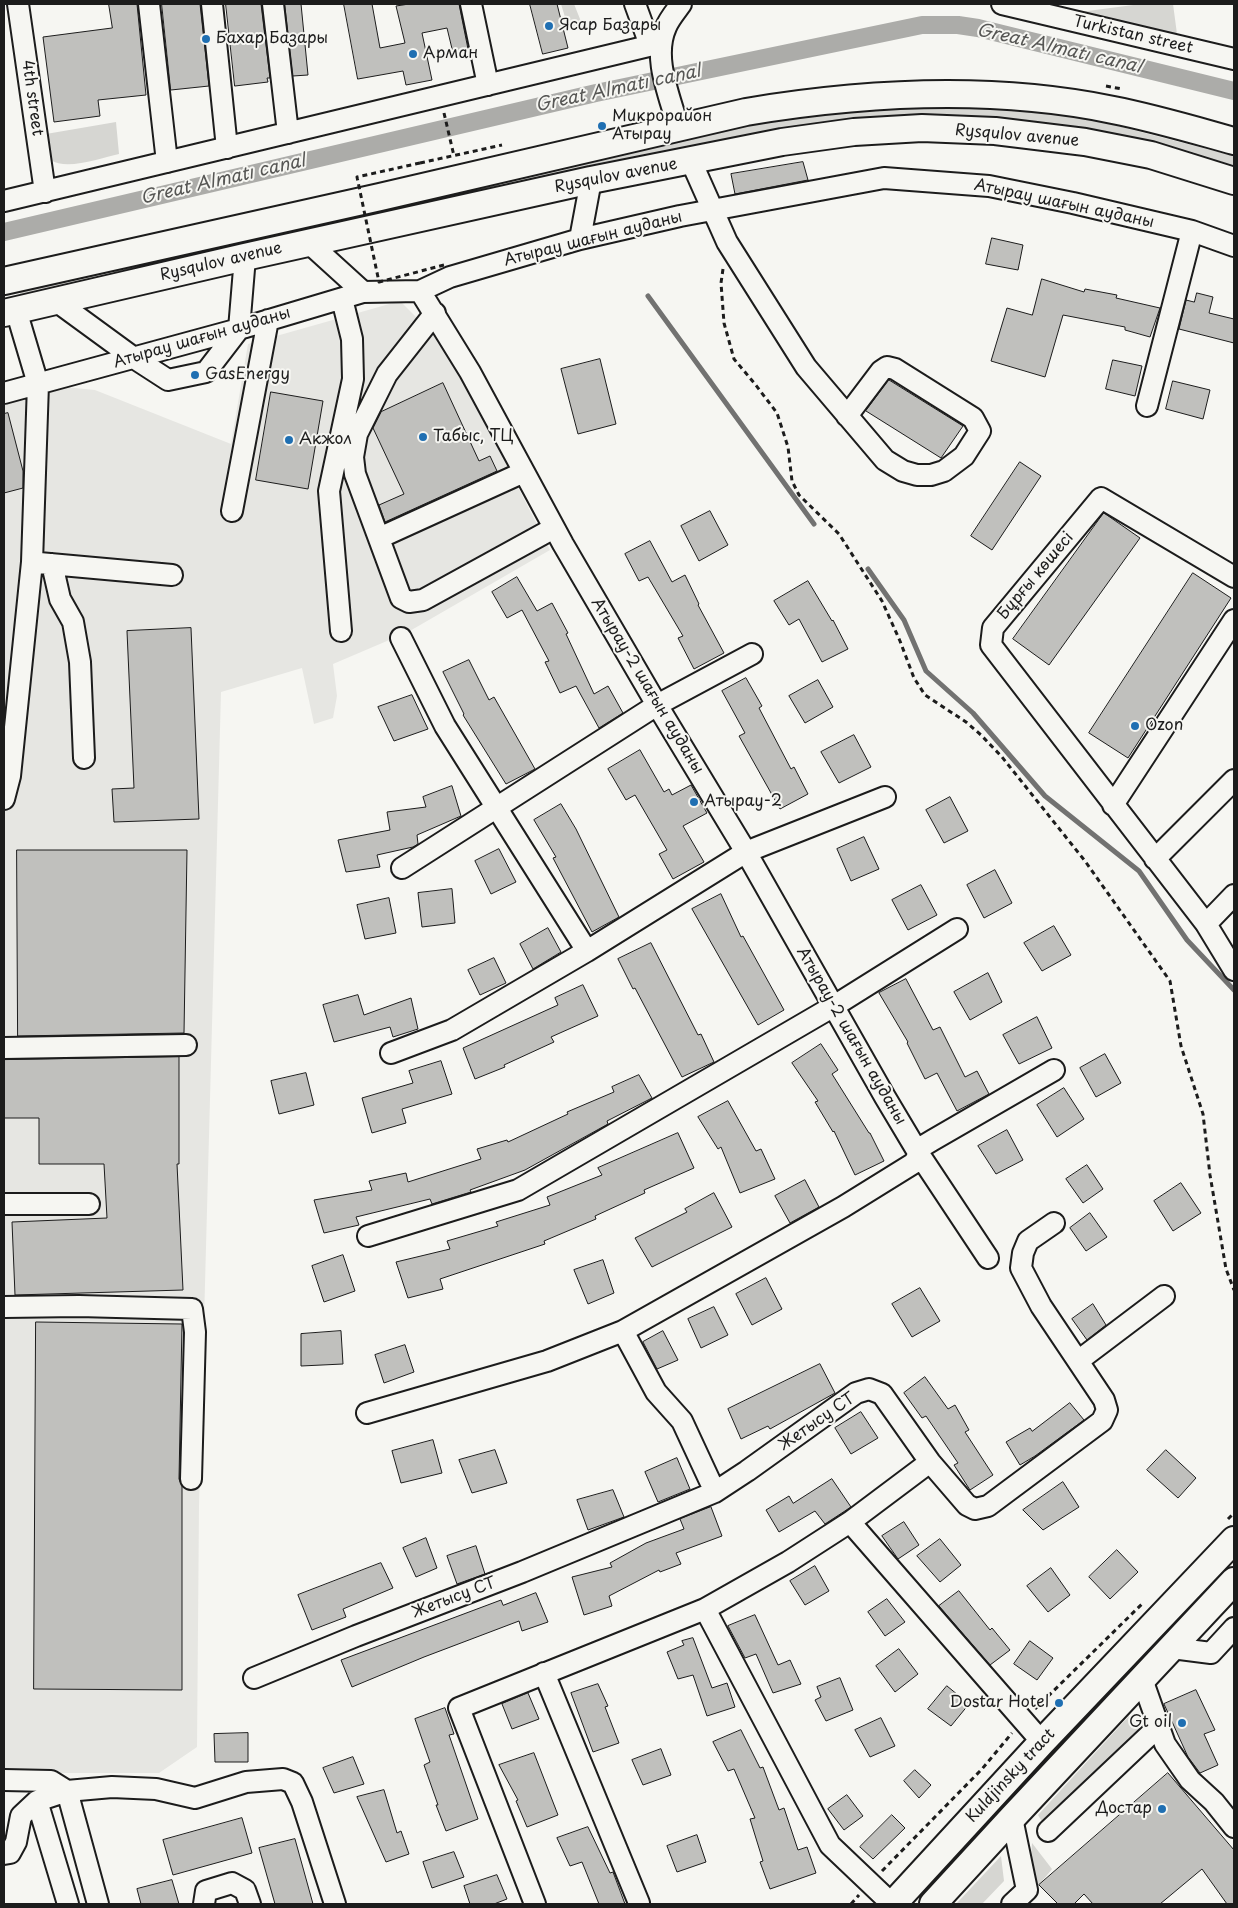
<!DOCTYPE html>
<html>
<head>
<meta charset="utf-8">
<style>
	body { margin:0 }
	#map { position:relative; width:1238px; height:1908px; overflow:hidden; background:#f6f6f2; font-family:"Playpen Sans",sans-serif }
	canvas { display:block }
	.frame { position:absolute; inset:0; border:5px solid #1c1c1c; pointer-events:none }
</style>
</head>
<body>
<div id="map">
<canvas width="1238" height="1908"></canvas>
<div class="frame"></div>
</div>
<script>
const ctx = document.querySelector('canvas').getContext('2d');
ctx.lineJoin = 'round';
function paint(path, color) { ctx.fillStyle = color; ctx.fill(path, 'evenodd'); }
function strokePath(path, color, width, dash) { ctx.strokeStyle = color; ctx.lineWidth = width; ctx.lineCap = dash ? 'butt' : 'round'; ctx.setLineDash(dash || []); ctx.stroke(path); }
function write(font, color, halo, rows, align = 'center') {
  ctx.font = font + ' "Playpen Sans",sans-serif'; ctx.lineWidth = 4; ctx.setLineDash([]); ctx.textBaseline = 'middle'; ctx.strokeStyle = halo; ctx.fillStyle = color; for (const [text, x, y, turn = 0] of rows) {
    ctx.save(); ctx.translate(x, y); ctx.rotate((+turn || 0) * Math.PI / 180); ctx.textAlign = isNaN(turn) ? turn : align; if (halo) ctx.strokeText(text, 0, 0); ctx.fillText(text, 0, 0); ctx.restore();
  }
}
paint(new Path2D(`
	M400 301 447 348 550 550 408 632 333 664 337 696 333 718 314 724 302 668 221 692 199 1506 197 1747 159 1773H4V404L65 387 95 390 231 444 248 344Z`), '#e6e6e2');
paint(new Path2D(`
	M561 4H574L582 24 568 27Z
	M1141 4H1173L1177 34 1072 13Z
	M939 104 1049 112 1106 123 1234 156V165L1107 132 1047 123 939 118 808 126 742 135 21 298 18 284 737 121Z
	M116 122 119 154C101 158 66 171 51 160L46 134Z
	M1129 1716 1141 1730 1044 1825 1038 1815Z
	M1032 1843 1052 1869 1039 1885 1030 1872Z
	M1001 1856 1004 1881 982 1904H956Z`), '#d6d6d2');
strokePath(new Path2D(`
	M648 296 814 524
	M868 569 904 620 926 671 973 713 1045 796 1139 871 1187 940 1234 990`), '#727271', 5);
strokePath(new Path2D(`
	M4 232 596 93 922 25H958L978 28 1234 91`), '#acaca9', 18);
const building = new Path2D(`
	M109 4H137L146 95 98 100 100 116 54 122 43 37 112 28Z
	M162 4H200L209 86 171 90Z
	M226 4H261L270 78H267L268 82 235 86Z
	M285 4H301L308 75 293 76Z
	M344 4H372L380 48 405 43 396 6 409 4H459L469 54 454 57 447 28 422 33 432 80 406 85 403 71 358 79Z
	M530 4H557L568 48 543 54Z
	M803 162 808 180 735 194 731 174Z
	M992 238 1023 245 1018 270 986 264Z
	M1042 279 1084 292 1085 289 1117 295 1116 298 1160 308 1150 337 1125 330V327L1063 315 1045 377 991 361 1007 308 1032 315Z
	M1197 293 1213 297 1209 313 1234 319V343L1179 329 1186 300 1194 302Z
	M600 359 616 424 578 434 561 369Z
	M1113 360 1142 366 1135 396 1106 389Z
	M889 380 963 426 941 458 866 411Z
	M1173 381 1210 390 1203 419 1166 409Z
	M443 383 479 461 490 456 497 471 385 522 379 505 404 494 373 428 381 412Z
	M271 392 323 401 308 489 256 480Z
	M8 413 23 471V488L4 493V414Z
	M1020 462 1041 476 992 550 971 536Z
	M710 511 728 545 699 561 681 526Z
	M1104 513 1140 538 1049 665 1013 639Z
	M650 541 672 582 685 575 699 604 698 605 724 653 694 669 678 638 683 636 648 577 639 581 625 554Z
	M1193 573 1231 598 1128 758 1089 733Z
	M517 577 537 611 552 603 568 633 566 634 594 694 608 686 623 713 599 728 576 686 560 693 545 662 549 661 522 610 507 618 492 592Z
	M808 581 832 621 833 620 848 649 822 662 799 619 789 625 774 601Z
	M191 628 199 819 114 822 112 789 134 788 127 631Z
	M469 660 489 700 494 697 535 769 506 784 463 715 464 714 443 672Z
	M746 678 762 706 759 708 791 769 794 767 808 794 780 809 739 736 745 733 722 691Z
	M818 680 833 707 805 723 789 696Z
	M412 695 428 729 394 741 378 707Z
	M854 735 871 767 839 783 821 752Z
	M640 750 664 792 669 789 672 795 691 785 707 813 683 826 704 862 673 879 659 854 667 850 635 795 626 800 608 769Z
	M452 786 461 816 417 835 418 844 413 847 377 855 380 867 346 872 338 840 390 830 387 812 426 807 423 797Z
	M950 797 968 831 944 843 926 810Z
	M561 804 576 829 619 917 592 932 553 858 556 857 534 820Z
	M864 837 879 869 851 881 837 849Z
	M499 849 516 882 491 894 475 861Z
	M17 850H187L184 1033 18 1036Z
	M995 870 1012 903 984 918 967 885Z
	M921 885 937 915 908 930 892 900Z
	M452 889 455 923 422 927 418 893Z
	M721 894 741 937 743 936 784 1010 758 1025 692 909Z
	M389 898 396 933 365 939 357 905Z
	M1054 926 1071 955 1042 971 1024 943Z
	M548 928 561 952 533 969 520 944Z
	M651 943 698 1035 701 1034 714 1062 682 1077 635 988 633 989 618 959Z
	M494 958 506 983 480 995 468 970Z
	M988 973 1002 1002 970 1020 954 992Z
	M906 979 933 1030 940 1027 965 1077 977 1071 989 1094 957 1111 937 1073 925 1079 907 1043 908 1042 879 993Z
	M583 985 598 1016 551 1037 554 1042 504 1065 505 1067 475 1079 463 1048 558 1005 555 998Z
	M358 995 364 1015 411 998 418 1029 393 1037 390 1027 334 1042 323 1005Z
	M1037 1017 1052 1048 1019 1064 1003 1035Z
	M821 1044 838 1070 832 1074 869 1133H870L884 1161 855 1175 834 1131 833 1132 815 1102 818 1101 792 1063Z
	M1105 1054 1121 1083 1096 1097 1080 1068Z
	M179 1057V1164H177L183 1290 15 1295 12 1222 107 1218 104 1164H39V1118H4V1060Z
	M441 1061 452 1094 402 1109 406 1123 372 1133 362 1098 413 1083 409 1071Z
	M306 1073 314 1105 279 1114 271 1081Z
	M639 1075 652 1098 607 1121 608 1124 525 1170 470 1190 471 1192 432 1204 430 1199 356 1217 359 1225 324 1233 314 1200 372 1190 369 1181 406 1173 408 1182 481 1159 477 1149 507 1140 508 1142 568 1114 567 1112 614 1092 612 1087Z
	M1064 1088 1084 1119 1057 1137 1037 1105Z
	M728 1101 756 1151 761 1149 775 1179 740 1193 721 1147 718 1149 698 1117Z
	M1007 1130 1023 1160 996 1174 978 1146Z
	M678 1133 694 1168 644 1190 645 1193 595 1216 596 1219 544 1241 545 1244 440 1279 443 1289 408 1298 396 1262 450 1249 447 1241 498 1226 496 1222 550 1205 547 1197 602 1175 598 1168Z
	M1087 1165 1103 1189 1083 1203 1066 1179Z
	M805 1180 819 1207 790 1223 775 1196Z
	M1181 1183 1201 1213 1173 1231 1154 1201Z
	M714 1193 732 1227 652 1267 635 1238 687 1212 685 1209Z
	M1090 1213 1107 1237 1086 1251 1070 1228Z
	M343 1255 355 1291 324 1302 312 1266Z
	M603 1260 614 1293 588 1304 574 1270Z
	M766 1278 782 1309 752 1325 736 1294Z
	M920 1288 940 1321 912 1337 892 1304Z
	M1093 1304 1106 1325 1087 1340 1072 1319Z
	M714 1307 728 1335 701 1348 688 1319Z
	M36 1322 182 1324 179 1479 182 1486V1690L34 1689Z
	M341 1331 343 1364 301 1366V1334Z
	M663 1331 678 1360 657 1369 643 1342Z
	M405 1345 414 1372 384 1383 375 1355Z
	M820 1364 835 1393 770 1429 768 1426 741 1439 728 1409Z
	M925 1377 948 1409 955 1405 969 1430 965 1432 993 1475 970 1490 954 1465 958 1463 926 1416 922 1418 904 1393Z
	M1070 1403 1084 1420 1035 1456 1020 1465 1006 1442 1030 1428 1032 1431Z
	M861 1412 878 1438 851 1454 835 1428Z
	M433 1440 442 1473 401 1483 392 1451Z
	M495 1450 507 1483 472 1493 459 1460Z
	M1166 1450 1196 1478 1178 1498 1147 1470Z
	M677 1458 690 1489 658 1502 645 1472Z
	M832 1479 851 1507 825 1524 815 1511 779 1532 766 1510 789 1496 793 1503Z
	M1063 1482 1079 1507 1043 1530 1023 1510Z
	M613 1490 624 1517 588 1530 577 1500Z
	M711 1507 722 1536 676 1553 681 1564 660 1572 659 1570 609 1596 612 1606 584 1615 572 1577 612 1567 610 1563 646 1543 684 1529 680 1519Z
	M904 1522 919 1545 898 1559 882 1536Z
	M426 1538 437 1568 416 1577 403 1548Z
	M940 1539 961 1565 940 1582 917 1556Z
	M476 1546 485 1574 457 1584 447 1556Z
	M1117 1550 1138 1572 1110 1599 1089 1577Z
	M381 1563 393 1588 343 1609 346 1617 312 1630 298 1595Z
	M815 1566 829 1591 805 1605 790 1581Z
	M1051 1568 1070 1595 1048 1612 1027 1586Z
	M959 1591 990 1630 992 1628 1010 1650 990 1665 939 1606Z
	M536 1593 548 1622 522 1631 519 1621 424 1657 352 1687 341 1660 501 1600 503 1605Z
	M887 1599 905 1622 885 1636 868 1612Z
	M755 1615 778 1665 790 1660 801 1684 773 1693 756 1654 745 1658 728 1626Z
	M693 1638 712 1688 727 1683 735 1707 707 1716 693 1675 678 1679 667 1652 684 1645 682 1641Z
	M1030 1641 1053 1658 1037 1680 1014 1664Z
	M899 1649 918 1674 895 1692 876 1666Z
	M840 1678 853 1710 826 1721 815 1700 821 1697 817 1687Z
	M598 1684 608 1706 605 1707 619 1743 593 1752 571 1693Z
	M947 1686 969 1704 951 1726 928 1709Z
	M1196 1690 1215 1730 1204 1734 1218 1765 1200 1773 1188 1757 1164 1704Z
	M528 1693 539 1719 512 1729 502 1704Z
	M445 1708 454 1734 449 1735 478 1819 446 1831 436 1805H438L424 1765 430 1762 415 1719Z
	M881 1718 895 1746 870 1757 855 1730Z
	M741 1730 760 1768 763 1767 779 1810 784 1808 798 1850 807 1847 816 1873 770 1889 760 1862 763 1861 750 1819 755 1818 734 1769 728 1771 713 1742Z
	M248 1733V1762H215L214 1734Z
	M661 1749 671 1775 643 1785 632 1760Z
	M534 1753 558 1815 527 1827 516 1801 518 1800 499 1765Z
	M353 1757 364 1784 334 1793 323 1768Z
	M915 1770 931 1785 919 1798 904 1781Z
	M1168 1773 1234 1850V1904H1227L1202 1869 1160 1904H1093L1084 1894 1074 1904H1058L1039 1885Z
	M384 1790 397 1833 401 1831 409 1854 386 1862 357 1797Z
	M847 1795 863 1816 844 1830 828 1809Z
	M892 1815 905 1828 873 1859 860 1847Z
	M242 1818 252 1853 173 1875 163 1840Z
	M588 1827 610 1873 613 1872 625 1904H599L582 1862 570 1866 557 1838Z
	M697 1835 706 1862 677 1872 667 1846Z
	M295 1839 313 1904H275L259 1848Z
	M454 1852 464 1877 432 1888 423 1862Z
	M497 1875 507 1899 494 1904H470L464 1886Z
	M172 1880 179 1904H141L137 1889Z`);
paint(building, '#c0c0bd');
strokePath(building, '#1c1c1c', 1);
const minor = new Path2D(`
	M18 4 45 192
	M149 4 167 162
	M212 4 227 148
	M273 4 288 133
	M471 4 488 85
	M635 4 650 45
	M1002 4 1234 59
	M678 127C670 96 652 58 666 27 669 19 676 11 681 4
	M691 161 727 242 806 367 885 460 903 471 917 475H931L944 471 964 456 980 431 973 418 895 369 887 367 881 371 847 416
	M4 201 661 43
	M580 239 591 180
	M308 242 363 292
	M420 291 470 372 563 544 657 705 746 852 885 1097 919 1154 988 1258
	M56 301 134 358 168 380 206 372 239 329 245 257
	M435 313 387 374 357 434 353 457 355 474 401 598 409 602 423 600 554 528
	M4 393 239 329 363 292 420 291 450 277 580 239 680 216 884 178 989 186 1073 203 1192 231 1234 246
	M1147 406 1192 231
	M232 511 268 320
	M379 538 524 472
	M39 563 172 575
	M52 564 60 599 73 622 80 662 84 758
	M1234 577 1101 498 993 628 991 645 1206 924 1234 970
	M341 631 329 491 353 379 352 339 342 299
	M401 638 445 726 587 951
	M4 799 10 776 32 562 38 384 16 310
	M1113 805 1234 620
	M1155 859 1234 780
	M402 868 657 705 752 654
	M1206 924 1234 895
	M4 1048 186 1045
	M391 1053 452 1030 587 951 746 852 885 797
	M4 1204H89
	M368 1236 518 1190 834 1006 957 929
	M4 1307 79 1306 192 1309 195 1332 191 1479
	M623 1331 656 1392 682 1421 715 1492
	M1078 1361 1164 1296
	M367 1413 547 1361 623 1331 843 1207 914 1163 923 1146 933 1140 1054 1070
	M850 1522 1042 1742
	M705 1609 830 1845 892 1904
	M1172 1648 1211 1653 1234 1628
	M544 1673 639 1903
	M254 1678 356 1636 522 1572 715 1492 747 1471 856 1393 869 1389 882 1394 930 1462 967 1505 975 1509 988 1506 1102 1421 1107 1410 1104 1400 1041 1306 1021 1268 1023 1253 1028 1241 1054 1223
	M1142 1679 1165 1744 1190 1780 1214 1802 1234 1827
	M4 1780 51 1781 67 1791 98 1904
	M37 1801 68 1904
	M1048 1831 1158 1727
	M4 1854 10 1853 16 1842 21 1816 37 1801 67 1791 112 1787 156 1789 195 1798 246 1782 283 1779 293 1783 302 1802 335 1904
	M204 1904 206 1891 232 1883 245 1890 250 1904
	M535 1904 459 1708 705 1609 788 1562 850 1522 930 1462
	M1012 1904 1027 1890 1012 1818`);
const major = new Path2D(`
	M4 281 380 197 746 112C866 92 992 85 1113 110 1154 118 1194 130 1234 141
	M4 313 245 257 591 180 782 142 854 132 922 128 995 131 1085 142 1151 155 1234 181
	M893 1904 1042 1742 1234 1540
	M933 1904 1012 1818 1234 1581`);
strokePath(minor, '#1c1c1c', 24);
strokePath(major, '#1c1c1c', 30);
strokePath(new Path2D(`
	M1106 86 1122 89
	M444 113 454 156
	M420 163 502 145
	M723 269 721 283 724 323 734 359 755 384 777 413 788 447 792 481 799 495 839 534 882 601 900 641 914 678 925 695 966 722 981 735 1002 757 1085 861 1170 981 1181 1046 1203 1114 1210 1175 1226 1269 1234 1290
	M1228 1519 1234 1513
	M1035 1709 1143 1603
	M882 1871 982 1769 1012 1733
	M851 1904 859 1895`), '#1c1c1c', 3, [5, 4]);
strokePath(minor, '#f6f6f2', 20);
strokePath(major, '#f6f6f2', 26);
strokePath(new Path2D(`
	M420 163 357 177 379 282 444 265`), '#1c1c1c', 3, [5, 4]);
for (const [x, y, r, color] of [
	[549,26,5,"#1f6fb2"],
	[206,39,5,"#1f6fb2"],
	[413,54,5,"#1f6fb2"],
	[602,126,5,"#1f6fb2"],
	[195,375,5,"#1f6fb2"],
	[423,437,5,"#1f6fb2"],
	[289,440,5,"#1f6fb2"],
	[1135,726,5,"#1f6fb2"],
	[694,802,5,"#1f6fb2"],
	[1059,1703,5,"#1f6fb2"],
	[1182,1723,5,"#1f6fb2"],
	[1162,1809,5,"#1f6fb2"]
]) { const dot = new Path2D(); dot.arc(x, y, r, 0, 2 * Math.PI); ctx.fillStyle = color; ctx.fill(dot); strokePath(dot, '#f6f6f2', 2); }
write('16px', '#1c1c1c', '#f6f6f2', [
	["Ясар Базары",559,26],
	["Бахар Базары",216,39],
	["Арман",423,54],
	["Микрорайон",612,117],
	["Атырау",612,135],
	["GasEnergy",205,375],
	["Табыс, ТЦ",433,437],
	["Акжол",299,440],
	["Ozon",1145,726],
	["Атырау-2",704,802],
	["Dostar Hotel",1049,1703,"right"],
	["Gt oil",1172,1723,"right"],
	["Достар",1152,1809,"right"]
], 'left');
write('16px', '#1c1c1c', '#f6f6f2', [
	["Turkistan street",1133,35,13],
	["4th street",32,98,82],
	["Rysqulov avenue",1017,136,5],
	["Rysqulov avenue",616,176,-11],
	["Атырау шағын ауданы",1064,204,12],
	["Атырау шағын ауданы",593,239,-14],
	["Rysqulov avenue",221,262,-13],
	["Атырау шағын ауданы",202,338,-16],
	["Бұрғы көшесі",1036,576,-50],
	["Атырау-2 шағын ауданы",647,686,59],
	["Атырау-2 шағын ауданы",851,1036,60],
	["Жетысу СТ",817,1422,-35],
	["Жетысу СТ",454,1598,-21],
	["Kuldjinsky tract",1011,1776,-47]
]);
write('italic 18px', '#565654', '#f6f6f2', [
	["Great Almatı canal",1059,49,13],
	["Great Almatı canal",618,89,-12],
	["Great Almatı canal",223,180,-13]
]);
</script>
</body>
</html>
